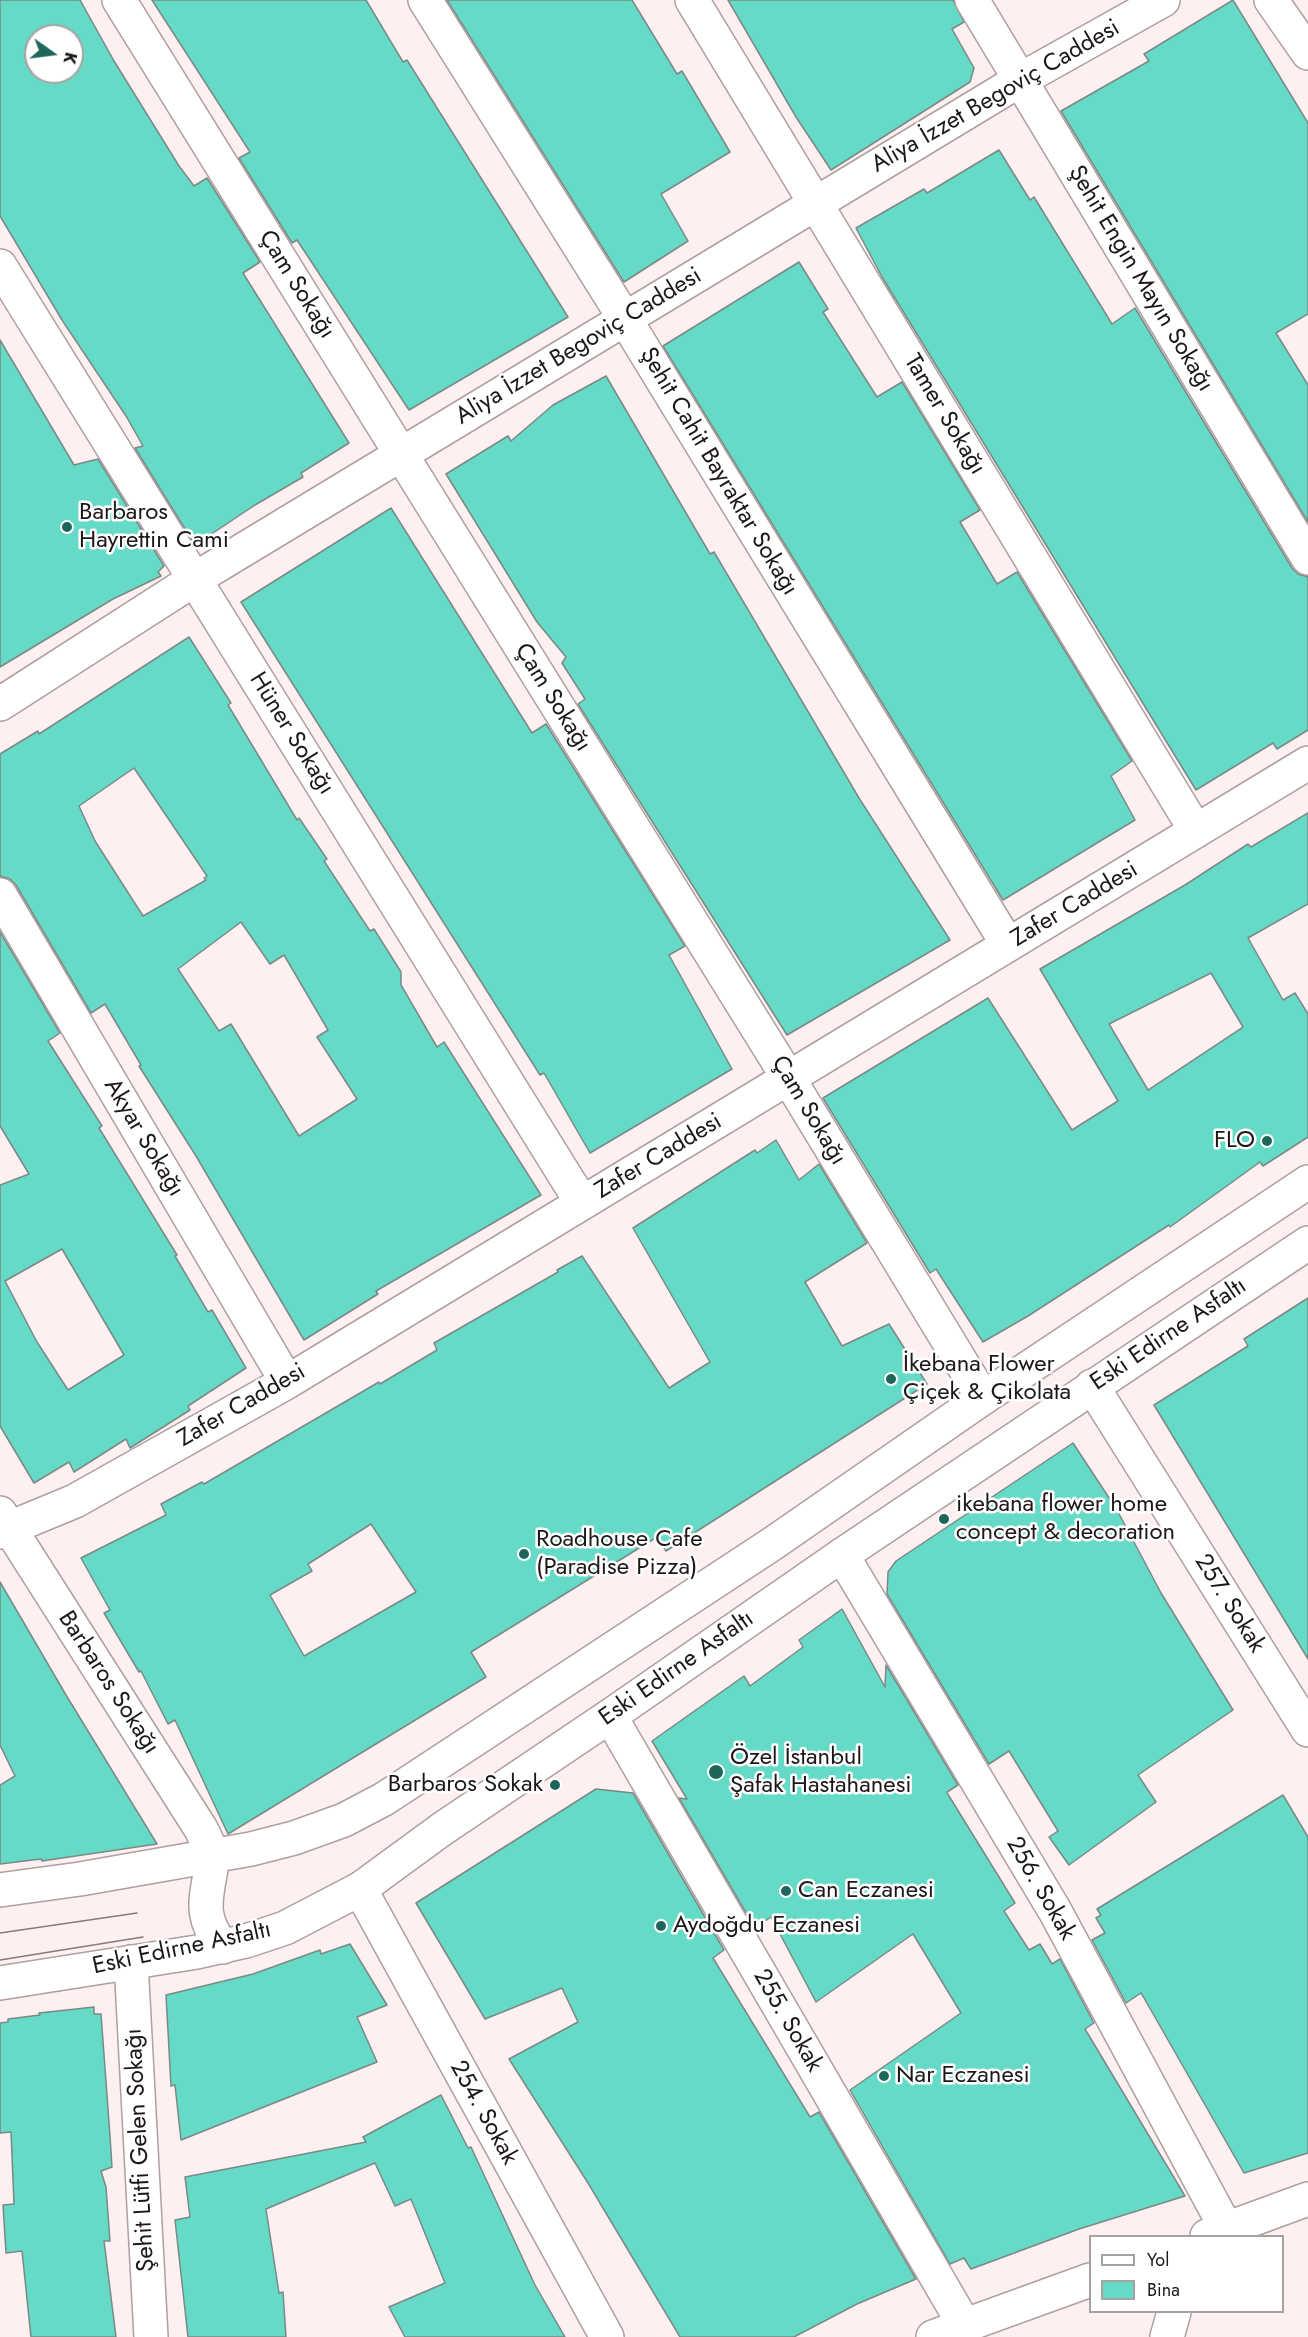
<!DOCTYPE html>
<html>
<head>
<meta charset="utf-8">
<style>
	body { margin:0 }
	#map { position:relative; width:1308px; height:2337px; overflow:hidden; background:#fef0f0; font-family:Jost,sans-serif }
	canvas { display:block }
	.legend { position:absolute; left:1089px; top:2235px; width:195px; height:78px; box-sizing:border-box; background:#fff; border:2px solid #a5a2a2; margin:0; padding:8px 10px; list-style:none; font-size:18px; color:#1d1717 }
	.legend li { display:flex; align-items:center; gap:12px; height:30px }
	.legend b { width:30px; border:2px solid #a5a2a2 }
	.north { position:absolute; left:24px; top:24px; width:60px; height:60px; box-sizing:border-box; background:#fff; border:2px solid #a5a2a2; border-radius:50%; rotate:104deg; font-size:16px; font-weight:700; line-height:24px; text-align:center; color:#1d1717 }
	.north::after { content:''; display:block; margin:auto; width:21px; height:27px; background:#1e665b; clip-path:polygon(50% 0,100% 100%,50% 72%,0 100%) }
</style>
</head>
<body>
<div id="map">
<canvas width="1308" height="2337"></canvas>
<ul class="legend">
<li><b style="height:8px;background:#fff"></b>Yol</li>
<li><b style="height:16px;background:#65dac6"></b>Bina</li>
</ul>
<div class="north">K</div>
</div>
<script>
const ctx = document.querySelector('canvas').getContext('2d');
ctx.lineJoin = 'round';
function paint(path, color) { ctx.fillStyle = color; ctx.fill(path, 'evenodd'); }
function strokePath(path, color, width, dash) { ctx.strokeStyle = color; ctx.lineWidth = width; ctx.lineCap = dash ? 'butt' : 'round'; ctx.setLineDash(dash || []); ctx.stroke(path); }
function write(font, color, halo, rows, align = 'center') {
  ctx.font = font + ' Jost,sans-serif'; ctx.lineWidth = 5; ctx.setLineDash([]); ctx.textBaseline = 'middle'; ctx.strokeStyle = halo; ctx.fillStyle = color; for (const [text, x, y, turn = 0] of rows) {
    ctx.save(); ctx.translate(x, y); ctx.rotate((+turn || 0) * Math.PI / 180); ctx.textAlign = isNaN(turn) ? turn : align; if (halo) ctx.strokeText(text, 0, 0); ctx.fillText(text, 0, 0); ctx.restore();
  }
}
const building = new Path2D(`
	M0 0H80L114 61 179 166 194 186 207 178 260 262 243 273 349 443 301 473 303 477 255 505 195 545 135 448 143 446 126 416 62 320 0 216ZM36 36H72V72H36Z
	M152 0H366L403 62 407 60 568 317 409 410 297 240 292 243 239 158 250 152Z
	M447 0H632L677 74 682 71 730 152 661 194 688 241 624 282Z
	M728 0H953L964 22 952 29 974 68 970 82 831 170 796 117Z
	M1233 0 1308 123V314L1276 333 1308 385V522L1061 111 1149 61 1144 54Z
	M999 150 1030 200 1034 197 1112 324 1135 308 1292 568 1298 574 1308 577V730L1277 749 1273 743 1196 790 882 277 856 228 924 189 927 193Z
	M799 262 828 309 823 312 877 397 902 382 980 510 960 522 997 584 1017 572 1132 761 1111 776 1135 820 1003 900 663 346Z
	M0 340 74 465 98 459 164 566 158 572 161 576 113 599 0 667Z
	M606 376 710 554 714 552 859 798 950 940 787 1035 578 704 585 699 562 663 566 657 537 622 446 474 508 436 511 441 553 405Z
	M391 508 532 733 546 724 685 946 669 955 732 1069 590 1153 544 1073 540 1075 241 602Z
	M189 637 231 703 228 705 297 820 299 818 327 859 324 861 370 931 374 929 401 972V985L437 1047 444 1042 541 1195 376 1291 378 1294 304 1340 196 1156 139 1066 141 1065 105 1004 91 1013 16 885 10 879 0 876V754L38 731 39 734ZM134 768 207 876 204 878 206 880 143 916 95 841 79 806ZM241 922 270 964 284 955 328 1030 317 1037 357 1099 299 1136 231 1024 219 1031 178 969Z
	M1308 813V904L1248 938 1283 1000 1295 993 1308 1014V1137L1263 1166 1260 1162 1170 1227 1169 1225 1028 1316 983 1342 936 1269 930 1273 823 1098 988 998 1072 1130 1118 1101 1040 969 1185 885 1248 844 1251 847ZM1211 973 1243 1027 1148 1090 1109 1024Z
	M0 932 60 1033 48 1041 102 1126 99 1128 177 1255 175 1256 208 1312 212 1310 246 1368 188 1406 190 1410 130 1448 126 1439 74 1472 69 1462 34 1483 0 1426V1185L29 1174 0 1126ZM62 1249 124 1355 68 1390 37 1342 5 1281Z
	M776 1140 799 1180 819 1164 867 1243 805 1282 842 1346 889 1324 927 1384 666 1551 657 1537 471 1652 486 1677 228 1834 175 1720 168 1724 141 1671 139 1672 104 1613 110 1610 81 1558 166 1515 161 1504 202 1482 204 1484 379 1382 380 1384 437 1350 434 1343 558 1272 557 1270 582 1256 669 1388 710 1362 633 1228 755 1150 757 1153ZM371 1524 416 1592 304 1656 270 1595 312 1571 308 1564Z
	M1308 1298V1659L1154 1405 1248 1346 1244 1339Z
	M1073 1443 1117 1510 1161 1593 1233 1710 1138 1775 1156 1802 1069 1865 1049 1837 1058 1831 1009 1751 989 1764 887 1594 888 1572 896 1561Z
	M0 1582 66 1695 157 1844 42 1861 41 1859 0 1864V1785L15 1776 0 1745Z
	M842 1609 885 1687 886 1665 958 1785 947 1792 949 1796 1015 1903 1004 1911 1029 1950 1040 1944 1052 1964 1060 1959 1094 2023 1085 2029 1185 2196 1079 2229 971 2269 964 2258 950 2264 850 2090 961 2013 913 1934 816 2002 771 1917 755 1928 679 1798 687 1799 652 1741 744 1676 750 1686 803 1647 799 1640Z
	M596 1789 633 1793 724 1950 713 1958 810 2117 819 2112 916 2279 857 2304 794 2337H680L588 2183 509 2059 578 2022 562 1988 485 2019 416 1903Z
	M1283 1795 1308 1837V2153L1244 2173 1144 1998 1141 1993 1126 2003 1092 1940 1105 1933 1096 1918 1101 1915 1097 1909Z
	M350 1944 387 2005 357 2017 377 2062 181 2140 175 2085 171 2086 166 1995 253 1974 320 1950 321 1954Z
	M94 2007V2014H101L110 2136 112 2167 101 2171 106 2187 110 2241H104L116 2337H31L22 2251 6 2253 3 2205 14 2204 11 2132 0 2133V2023L8 2022V2019L40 2015 39 2013Z
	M441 2095 468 2148 471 2147 535 2285 565 2337H405L389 2307 445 2283 411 2199 395 2206 375 2163 266 2209 279 2293 283 2292 286 2337H188L175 2220 190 2217 185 2177 366 2142 363 2137Z`);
paint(building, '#65dac6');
strokePath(building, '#7a8986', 1.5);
const minor = new Path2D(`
	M119 0 789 1079 983 1398
	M425 0 625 319 1008 945
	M692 0 1196 831
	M972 0 1308 558
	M1271 0 1308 53
	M0 266 582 1203
	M0 704 195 579 1020 80 1163 0
	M0 895 287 1382
	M1092 1386 1308 1730
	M0 1513 201 1829 213 1854
	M0 1532 75 1501 287 1382 1308 763
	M842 1555 1055 1911 1227 2230
	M610 1716 965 2326
	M360 1889 607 2337
	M131 1962 151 2337
	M1207 2236 1308 2199
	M933 2337 1090 2280
	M1167 2337 1174 2312`);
const major = new Path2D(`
	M213 1854C209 1894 195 1912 223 1947
	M0 1890 80 1879 251 1849 294 1838 344 1820 384 1799 772 1544 983 1398 1308 1182
	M0 1983 197 1952 246 1941 285 1928 360 1889 442 1829 610 1716 842 1555 1308 1243`);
strokePath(minor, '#af9f9f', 36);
strokePath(major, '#af9f9f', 36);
strokePath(minor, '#fff', 33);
strokePath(major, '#fff', 33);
strokePath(new Path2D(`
	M0 1933 137 1913
	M0 1960 143 1937`), '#847b7b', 1.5);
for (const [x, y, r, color] of [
	[67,527,6,"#1e665b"],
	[1267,1141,6,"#1e665b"],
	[891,1379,6,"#1e665b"],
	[944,1519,6,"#1e665b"],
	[524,1554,6,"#1e665b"],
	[716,1772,8,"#1e665b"],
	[555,1785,6,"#1e665b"],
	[786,1891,6,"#1e665b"],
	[661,1926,6,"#1e665b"],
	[884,2076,6,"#1e665b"]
]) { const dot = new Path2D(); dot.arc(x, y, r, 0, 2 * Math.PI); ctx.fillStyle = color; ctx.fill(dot); strokePath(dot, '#fff', 2); }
write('24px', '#1d1717', '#fff', [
	["Aliya İzzet Begoviç Caddesi",996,97,-30],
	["Şehit Engin Mayın Sokağı",1140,279,59],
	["Çam Sokağı",296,285,58],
	["Aliya İzzet Begoviç Caddesi",579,347,-31],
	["Tamer Sokağı",944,415,59],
	["Şehit Cahit Bayraktar Sokağı",718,472,59],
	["Çam Sokağı",552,698,58],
	["Hüner Sokağı",291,734,58],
	["Zafer Caddesi",1075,905,-31],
	["Çam Sokağı",808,1111,59],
	["Akyar Sokağı",143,1138,59],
	["Zafer Caddesi",659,1157,-31],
	["Eski Edirne Asfaltı",1169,1335,-34],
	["Zafer Caddesi",242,1406,-30],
	["257. Sokak",1229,1604,58],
	["Eski Edirne Asfaltı",677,1669,-35],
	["Barbaros Sokağı",108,1683,57],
	["256. Sokak",1040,1889,60],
	["Eski Edirne Asfaltı",182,1949,-12],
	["255. Sokak",787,2021,60],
	["254. Sokak",483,2113,61],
	["Şehit Lütfi Gelen Sokağı",141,2150,-93]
]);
write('24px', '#1d1717', '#fff', [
	["Barbaros",79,513],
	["Hayrettin Cami",79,541],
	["FLO",1255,1141,"right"],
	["İkebana Flower",903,1365],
	["Çiçek & Çikolata",903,1393],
	["ikebana flower home",956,1505],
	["concept & decoration",956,1533],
	["Roadhouse Cafe",536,1540],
	["(Paradise Pizza)",536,1568],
	["Özel İstanbul",730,1758],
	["Şafak Hastahanesi",730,1786],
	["Barbaros Sokak",543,1785,"right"],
	["Can Eczanesi",798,1891],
	["Aydoğdu Eczanesi",673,1926],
	["Nar Eczanesi",896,2076]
], 'left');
</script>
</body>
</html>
